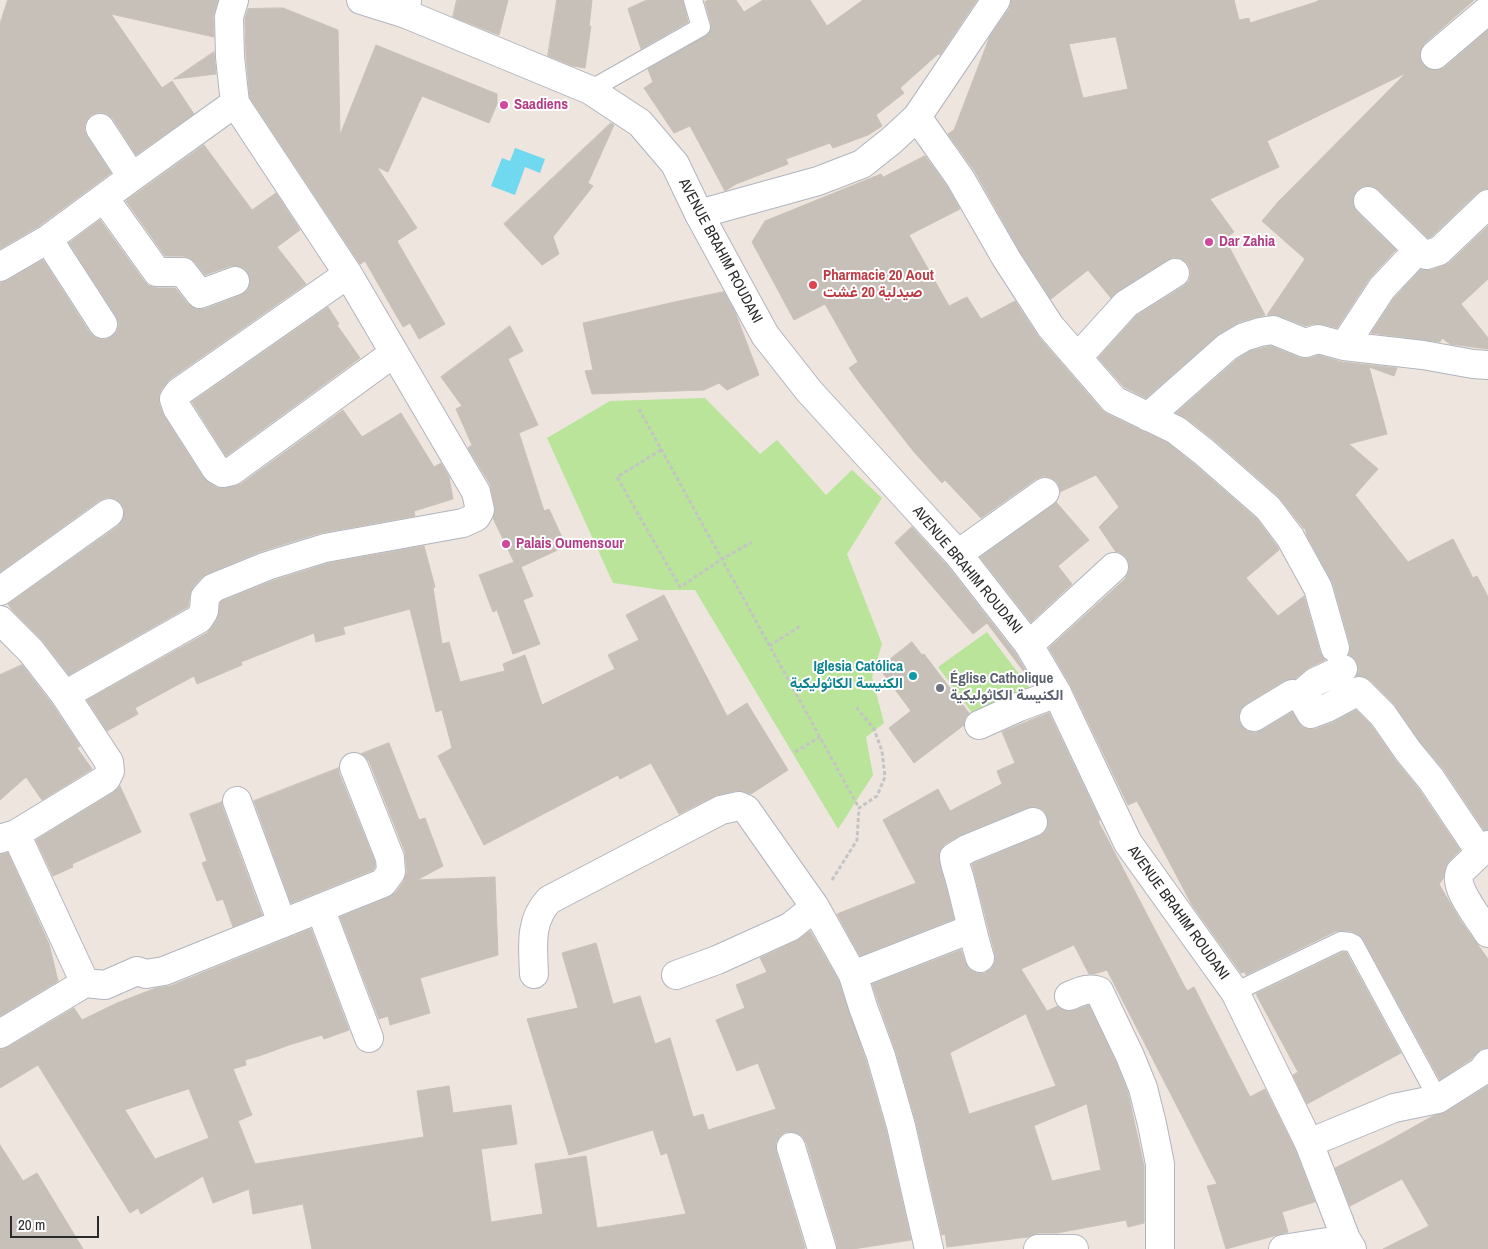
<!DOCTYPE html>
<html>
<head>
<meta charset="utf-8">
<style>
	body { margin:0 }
	#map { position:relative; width:1488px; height:1249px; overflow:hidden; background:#ede5de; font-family:"Archivo Narrow",sans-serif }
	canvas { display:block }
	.scale { position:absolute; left:10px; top:1216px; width:89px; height:22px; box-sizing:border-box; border:2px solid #2b2b2b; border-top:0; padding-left:6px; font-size:15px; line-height:18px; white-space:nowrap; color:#2b2b2b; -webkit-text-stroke:4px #fff; paint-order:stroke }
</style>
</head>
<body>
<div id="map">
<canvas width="1488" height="1249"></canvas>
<div class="scale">20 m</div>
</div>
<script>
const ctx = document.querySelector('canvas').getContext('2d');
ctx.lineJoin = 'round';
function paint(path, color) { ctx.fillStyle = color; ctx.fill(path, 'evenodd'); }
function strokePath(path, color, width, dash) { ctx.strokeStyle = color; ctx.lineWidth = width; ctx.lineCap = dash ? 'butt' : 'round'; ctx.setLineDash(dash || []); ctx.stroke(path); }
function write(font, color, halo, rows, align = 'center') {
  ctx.font = font + ' "Archivo Narrow",Vazirmatn,sans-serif'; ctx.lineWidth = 4; ctx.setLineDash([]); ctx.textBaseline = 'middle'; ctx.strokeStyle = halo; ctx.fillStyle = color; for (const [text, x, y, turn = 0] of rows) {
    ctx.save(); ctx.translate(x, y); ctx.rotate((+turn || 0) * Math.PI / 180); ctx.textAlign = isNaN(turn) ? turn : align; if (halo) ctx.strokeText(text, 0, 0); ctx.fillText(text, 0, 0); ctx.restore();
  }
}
paint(new Path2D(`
	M705 398 760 454 777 440 826 495 852 470 882 498 847 554 882 644 872 677 884 723 866 737 873 775 838 829 695 590H662L613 583 547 438 610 401Z
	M987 632 1035 695 976 718 938 667Z`), '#b9e49a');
paint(new Path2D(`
	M515 148 545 159 540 173 525 167 515 195 491 186 502 158 510 161Z`), '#70d8ef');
const building = new Path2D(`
	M8 0H218L213 17 214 37 111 14 162 88 172 81 194 114 136 155 113 119 107 114 99 112 91 115 86 121 84 129 87 136 111 173 39 226 0 249V24Z
	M457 0H508L499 35 453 17Z
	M557 0H592L589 27 591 26 585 68 573 66 548 56Z
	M647 0H683L688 22 641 49 628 9Z
	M709 0H736L744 12 763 0H810L827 26 863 0H977L940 55 938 54 900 88 904 93 876 115 882 126 868 135 833 148 830 143 786 159 788 164 736 184 725 191 690 126 674 133 644 88 653 82 648 69 709 33 711 24 705 2Z
	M1011 0H1234L1239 20 1249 18 1250 23 1316 2 1319 0H1474L1425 43 1421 49 1420 57 1423 65 1429 69 1438 70 1445 67 1488 30V189H1484L1477 193 1431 237 1428 238 1379 190 1372 186H1364L1357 190 1353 198V205L1357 212 1396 250 1369 279 1337 328 1322 324H1313L1306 326 1279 316 1267 315 1305 259 1262 221 1278 202 1406 73 1267 141 1279 167 1210 199 1234 232 1225 239 1265 315 1239 322 1219 334 1146 398 1124 387 1098 358 1136 316 1184 286 1189 281 1191 273 1188 264 1182 259 1174 257 1167 260 1118 291 1111 298 1088 270 1051 299 1019 250 974 170 948 134 954 130 990 36 1009 9ZM1116 37 1128 89 1083 98 1069 44Z
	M283 8 338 30 340 135 376 45 497 94V104L489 123 422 96 388 172 377 167 417 228 397 241 445 324 419 339 410 323 403 327 365 261 360 264 250 98 246 56 245 19 248 9Z
	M214 52 216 74 174 79Z
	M611 123 614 125 588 183 593 186 553 237 559 254 542 265 504 224Z
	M204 145 252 210 276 193 300 230 277 247 306 284 170 379 161 390 159 396V404L164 416 203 477 216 487 226 488 241 484 343 410 362 437 401 413 434 467 441 463 449 477 453 499 414 511 415 516 320 533 262 551 207 574 201 578 193 587 190 595 188 607 69 675 43 641 12 610 8 604 118 526 123 519 124 511 121 504 116 499 108 497 100 500 0 572V283L8 280 43 260 90 333 96 338 103 340 111 337 117 331 119 324 116 316 69 243 100 220 144 281 149 286 157 288H175L188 304 196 309H205L241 295 247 291 250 283 249 275 245 269 237 266H230L205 275 195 262 189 258 183 256H165L126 201Z
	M925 156 947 186 960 209 909 235 949 306 967 297 981 319 1015 301 1038 336 1102 410 1107 414 1168 443 1194 464 1257 519 1277 546 1279 550 1246 578 1278 616 1304 596 1320 652 1325 660 1308 668 1295 679 1284 681 1246 704 1241 709 1238 717 1241 725 1247 731 1255 733 1262 730 1292 712 1302 727 1309 729H1316L1334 722 1356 710 1371 725 1396 761 1418 788 1460 850 1449 861 1445 869 1443 879 1439 884 1460 920 1488 959V1048L1481 1049 1471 1059 1440 1080 1363 939 1359 935 1351 931H1336L1246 975 1245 972 1241 973 1192 905 1137 801 1128 805 1071 686 1049 648 1125 579 1129 571V564L1126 557 1119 552H1116L1099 527 1119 507 1096 475 1060 492 1058 483 1052 478 1044 476 1036 479 981 518 945 480 942 483 914 452 862 386 849 368 858 362 825 304 794 320 752 242 765 221 881 174 883 177Z
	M1488 226V279L1461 304 1488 338V349L1450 344 1442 338 1440 342 1371 333 1394 298 1421 269 1431 270 1449 263Z
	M724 292 735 312 759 375 727 390 719 383 704 390 592 394 585 371 593 370 583 323 679 301Z
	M328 307 339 324 337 325 360 358 226 456 192 402Z
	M510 326 523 351 508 359 538 425 519 433 544 511 549 509 566 546 521 567 533 596 523 600 540 644 513 654 497 610 493 612 479 575 514 562 493 518 495 507 490 484 468 448 472 445 456 409 462 406 441 377Z
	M1271 346 1300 358H1310L1318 355 1342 362 1397 368 1394 376 1369 367 1387 434 1349 444 1378 469 1355 495 1408 562 1453 539 1473 578 1477 576 1488 597V830H1484L1444 770 1420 742 1394 704 1370 680 1362 676H1356L1359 670 1357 663 1352 657 1349 655 1350 651V644L1333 584 1307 536 1305 528 1304 529 1278 496 1214 440 1186 418 1176 413 1236 360 1250 351Z
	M1056 502 1089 540 1058 566 1072 584 1031 622 980 557Z
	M912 527 946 564 1016 654 1034 685 987 623 973 634 895 543Z
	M424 546 435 587 433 588 442 644 449 642 460 682 505 671 503 664 525 655 542 705 615 669 608 655 639 640 626 615 664 595 727 716 747 703 788 770 751 794 745 792 736 791 717 795 679 814 651 763 620 779 618 775 484 845 438 756 452 748 442 710 436 712 410 609 343 627 345 634 316 642 314 633 241 662 242 665 197 684 194 676 135 708 138 714 107 731 87 700 207 633 212 627 217 619 220 603 222 601 272 581 329 563Z
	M912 642 922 655 924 654 969 713 966 716 964 725 914 763 889 728 911 711 879 668Z
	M22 665 52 704 80 746 77 748 92 769 42 800 26 777 0 800V675Z
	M1049 713 1100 820 1098 821 1187 991 1194 987 1250 1097 1265 1089 1295 1149 1315 1202 1282 1212 1288 1232 1226 1249 1207 1186 1217 1184 1107 970 1094 974H1089L1074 945 1021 969 1047 1011 1058 1006 1067 1011 1075 1010 1089 1005 1116 1062 1128 1093 1144 1166V1223L1128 1227 1126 1220 1057 1233H1038L1028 1237 947 1247 945 1234 942 1235 916 1122 896 1052 872 984 961 950 965 962 970 970 977 973H985L991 969 995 962V954L972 864 1039 836 1045 832 1048 825 1047 816 1043 810 1036 807 1027 808 961 835 945 844 940 851 939 859 954 919 860 956 837 914 916 883 883 820 938 789 950 811 1002 784 997 771 1015 763 1002 732ZM1026 1014 1056 1086 969 1114 950 1053ZM1087 1104 1101 1170 1052 1181 1034 1126Z
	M389 743 419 820 425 818 443 866 417 880 495 877 498 955 420 978 430 1013 390 1025 388 1016 379 1019 340 917 389 897 396 892 404 881 407 872 405 852 369 761 361 754Z
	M339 768V773L375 862V867L373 870 291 903 254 801Z
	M120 786 141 832 72 864 73 867 53 876 36 840 114 792Z
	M222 802V806L262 915 233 927 223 899 217 901 202 863 207 861 190 814Z
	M8 853 49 944 58 981 0 1016V854Z
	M311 929 349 1030 324 1039 322 1035 289 1045 262 1055 245 1060 246 1065 233 1069 252 1115 238 1121 255 1164 424 1137 417 1091 449 1086 453 1113 511 1105 517 1144 481 1149 491 1222 543 1214 535 1164 586 1156 597 1228 686 1214 667 1153 661 1155 653 1130 569 1155 527 1019 578 1008 562 953 596 943 613 1004 640 996 655 1044 670 1038 693 1117 703 1114 708 1130 776 1109 758 1063 737 1071 716 1020 745 1008 736 985 767 972 760 958 796 941 810 931 839 981 866 1061 886 1130 911 1240 853 1249H837V1244L806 1142 801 1135 794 1132H786L780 1136 776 1143V1151L805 1248 803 1249H312L303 1204 253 1214 249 1189 213 1203 203 1176 141 1214 138 1208 130 1213 38 1065 0 1088V1050L8 1047 74 1008 82 1020 117 1003 156 988 170 986ZM189 1089 209 1138 155 1159 125 1110Z
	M1343 952H1346L1401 1053 1307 1104 1293 1075 1298 1072 1256 994Z
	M1488 1086V1249H1383L1429 1226 1402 1179 1350 1206 1335 1168 1383 1144 1433 1116 1446 1112Z
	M0 1145 23 1181 37 1173 83 1249H0Z`);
paint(building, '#c6c0b9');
strokePath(building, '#c9c1b7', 1);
const service = new Path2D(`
	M590 90 701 27 693 0
	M1235 992 1341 941 1350 942 1354 944 1438 1099`);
const minor = new Path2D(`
	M361 0 406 14
	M1435 55 1488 10
	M917 117 960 178 1006 258 1050 326 1114 400 1176 430 1204 452 1268 508 1290 537 1318 588 1335 648
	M100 128 132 177
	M104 198 157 272H183L200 294 235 281
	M1368 201 1418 250
	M699 214 818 181 862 164 891 141 917 117 996 0
	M48 239 103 324
	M0 267 48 239 132 177 235 103
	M348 274 179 392 174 399 177 408 216 469 223 473 232 471 394 353
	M1344 346 1382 288 1418 250 1426 255 1439 251 1488 204
	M1078 357 1126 304 1175 273
	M1148 417 1227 347 1244 337 1260 332 1273 330 1305 343 1318 339 1344 346 1423 355 1473 364 1488 365
	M958 554 1045 492
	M0 591 109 513
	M0 620 31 651 65 695 109 762 110 771 106 779 16 834 0 839
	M1029 645 1114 567
	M65 695 199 619 204 611 205 597 213 588 267 566 325 548 463 523 476 517 480 510 476 492 348 274 235 103 230 57 229 17 234 0
	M1300 695 1315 682 1343 669
	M1254 717 1292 694 1300 695 1311 714 1327 708 1359 691 1383 715 1408 751 1431 779 1480 852
	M979 725 1019 707 1057 693
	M237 801 282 923
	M16 834 85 983
	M1488 845 1460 872C1453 888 1479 918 1488 933
	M320 908 369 1038
	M980 958C972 932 967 906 960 880 958 872 955 866 954 857L967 849 1033 822
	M534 974C533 947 529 921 549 900L721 810 739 806 746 809 815 907 853 975 863 1007 881 1056 901 1126 929 1249
	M676 975 717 960 790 927 815 907
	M853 975 971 929
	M1069 996C1079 992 1088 987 1099 991L1130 1056 1143 1088 1152 1124 1160 1164V1249
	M0 1034 85 983 105 985 137 971 146 974 164 971 383 883 391 872 390 858 354 767
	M1309 1143 1394 1108 1438 1099 1482 1071 1488 1063
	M791 1147 822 1249`);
const tertiary = new Path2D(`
	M407 0 406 14 590 90 640 123 675 164 699 214 765 335 809 391 958 554 1029 645 1057 693 1128 843 1235 992 1309 1143 1346 1239 1352 1249
	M1038 1249H1074
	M1283 1249 1346 1239`);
strokePath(service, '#b1b5bf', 20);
strokePath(minor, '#b1b5bf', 30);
strokePath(tertiary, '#b1b5bf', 30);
strokePath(new Path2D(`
	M639 409 859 808
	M661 450 617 477 680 587 722 559 752 542
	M769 646 802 625
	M795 752 820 737
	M832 880 857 840 859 808 877 796 885 777 882 751 874 729 856 707`), '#c4c4c4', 3, [4, 2.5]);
strokePath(service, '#fff', 18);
strokePath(minor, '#fff', 28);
strokePath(tertiary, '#fff', 28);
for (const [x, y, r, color] of [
	[504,105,5,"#d1479c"],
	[1209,242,5,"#d1479c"],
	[813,285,5,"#e0444e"],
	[506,544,5,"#d1479c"],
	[913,676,5,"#0f9aa8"],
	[940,688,5,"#6b7280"]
]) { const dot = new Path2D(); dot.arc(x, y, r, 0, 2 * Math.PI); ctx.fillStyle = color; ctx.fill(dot); strokePath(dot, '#fff', 2); }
write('bold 15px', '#b23c85', '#fff', [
	["Saadiens",514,105],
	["Dar Zahia",1219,242],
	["Palais Oumensour",516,544]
], 'left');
write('15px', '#2b2b2b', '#fff', [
	["AVENUE BRAHIM ROUDANI",720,251,62],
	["AVENUE BRAHIM ROUDANI",967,570,50],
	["AVENUE BRAHIM ROUDANI",1178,913,54]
]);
write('bold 15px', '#be3a42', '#fff', [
	["Pharmacie 20 Aout",823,276],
	["صيدلية 20 غشت",823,293]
], 'left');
write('bold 15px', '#0d838f', '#fff', [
	["Iglesia Católica",903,667],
	["الكنيسة الكاثوليكية",903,684]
], 'right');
write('bold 15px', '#5b616d', '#fff', [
	["Église Catholique",950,679],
	["الكنيسة الكاثوليكية",950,696]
], 'left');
</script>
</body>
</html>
